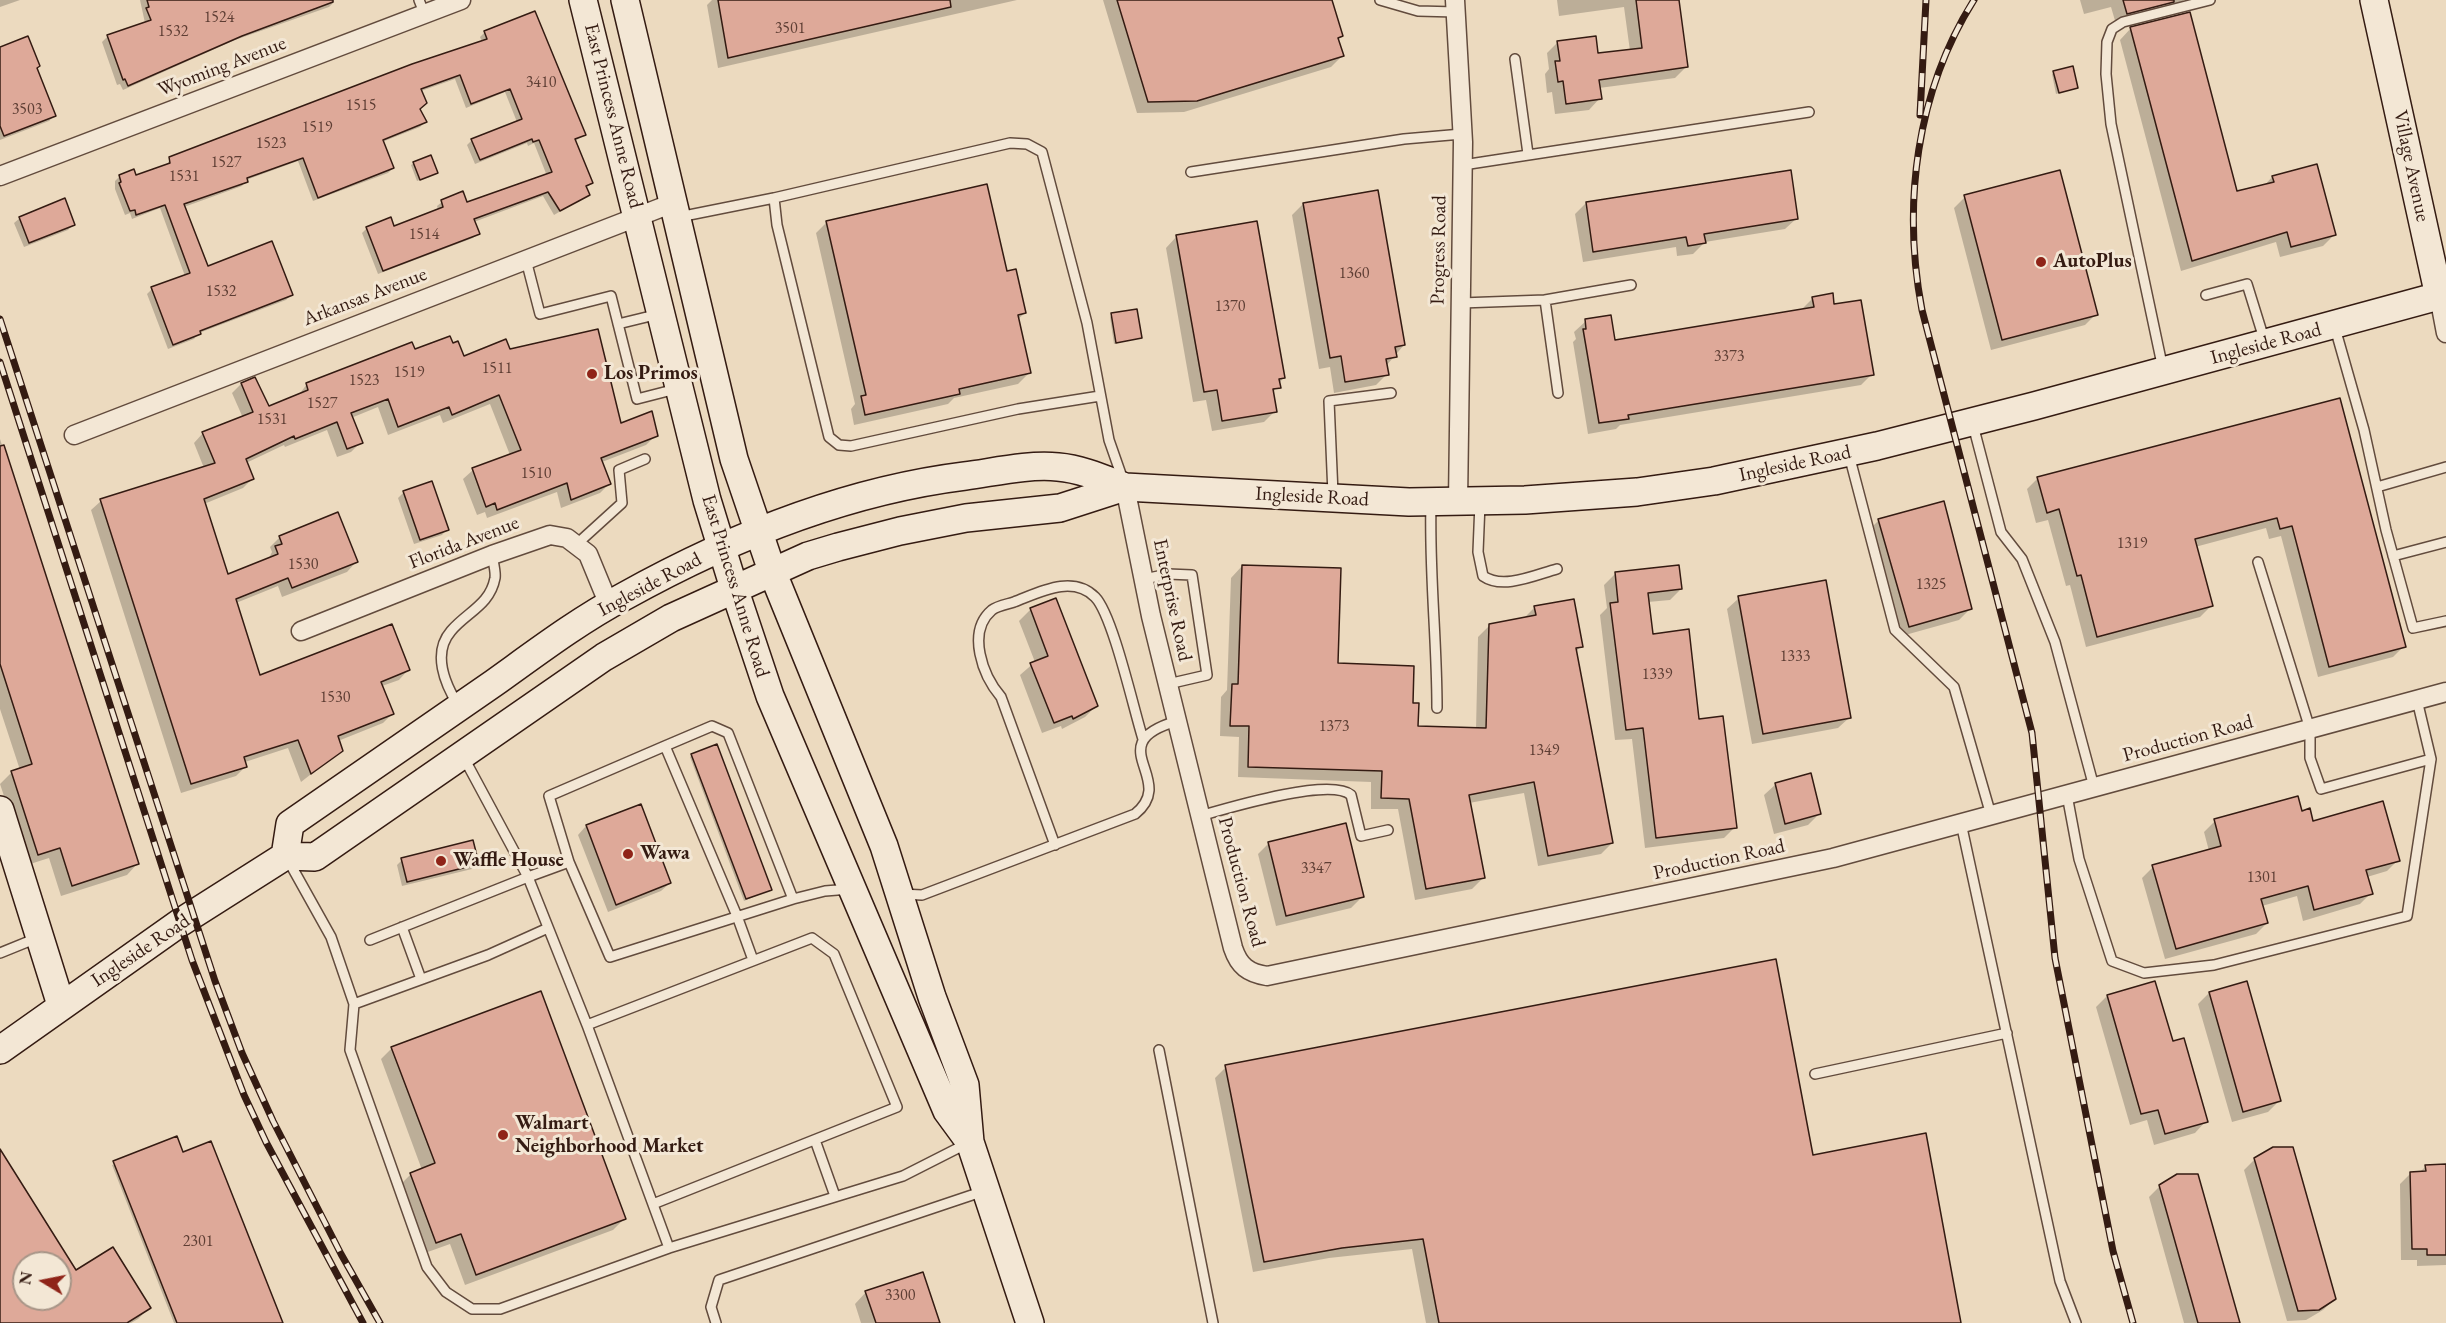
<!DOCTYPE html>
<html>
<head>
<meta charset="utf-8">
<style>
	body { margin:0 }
	#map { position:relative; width:2446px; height:1323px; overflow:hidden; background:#ecdabf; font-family:"EB Garamond",serif }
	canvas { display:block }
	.north { position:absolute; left:12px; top:1251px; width:60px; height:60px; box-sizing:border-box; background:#f3e7d5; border:2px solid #a79587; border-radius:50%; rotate:280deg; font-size:16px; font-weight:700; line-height:24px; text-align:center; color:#341b12 }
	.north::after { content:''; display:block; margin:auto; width:21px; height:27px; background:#8f2418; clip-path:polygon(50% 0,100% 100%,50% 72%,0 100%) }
</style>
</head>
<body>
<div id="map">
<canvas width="2446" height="1323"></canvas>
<div class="north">N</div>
</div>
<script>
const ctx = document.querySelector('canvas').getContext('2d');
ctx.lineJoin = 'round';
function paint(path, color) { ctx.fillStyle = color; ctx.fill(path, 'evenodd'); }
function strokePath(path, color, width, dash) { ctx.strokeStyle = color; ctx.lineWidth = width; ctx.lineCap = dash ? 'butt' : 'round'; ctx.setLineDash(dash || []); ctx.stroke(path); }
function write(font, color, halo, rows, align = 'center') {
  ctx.font = font + ' "EB Garamond",serif'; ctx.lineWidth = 6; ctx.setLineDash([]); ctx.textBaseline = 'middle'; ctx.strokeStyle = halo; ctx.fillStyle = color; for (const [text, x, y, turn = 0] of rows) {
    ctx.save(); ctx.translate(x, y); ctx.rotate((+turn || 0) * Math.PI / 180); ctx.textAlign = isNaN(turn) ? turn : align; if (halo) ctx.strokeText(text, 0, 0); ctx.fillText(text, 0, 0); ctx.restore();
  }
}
paint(new Path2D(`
	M0 0H20L0 7Z
	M140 0H333L334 2 329 7 235 40 123 90 120 84 117 85 102 42 107 37 145 23Z
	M712 0H1017L718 68 707 5Z
	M1103 0H1331L1341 36 1337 40 1342 56 1331 67 1184 112 1137 113Z
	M1557 0H1677L1686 67 1675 78 1599 88 1600 98 1589 110 1555 114 1552 92 1547 93 1545 74 1549 69 1547 53 1558 42 1596 55 1630 51 1624 7 1559 16Z
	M2080 0H2184L2174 10 2116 24 2111 7 2084 14Z
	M2131 28 2236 193 2264 186 2272 177 2316 166 2334 235 2323 246 2280 257 2276 242 2181 271 2120 40Z
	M485 32 584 135 574 142 591 183 585 189 588 195 554 215 543 196 474 222 478 233 473 238 378 274 362 233 367 228H393L438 210 437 206 442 202 466 204 547 176 534 143 528 146 527 143 475 164 467 145 472 140 517 122 505 92 466 108 455 79 421 91 418 109 425 122 420 127 382 142 393 168 388 173 313 201 298 161 246 180 242 186 184 207 207 268 291 295 286 300 199 333 194 339 168 349 147 294 152 289 185 276 160 208 132 219 130 213 125 215 115 189V181L120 176 136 177 166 166 170 159 482 42 480 37Z
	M0 49 35 69 54 116 49 121 0 140Z
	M2054 72 2076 87 2056 94 2052 74Z
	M414 163 436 173 417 181 411 165Z
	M1965 197 2096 314 2085 325 1991 350 1954 208Z
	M1586 203 1797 218 1785 229 1705 242 1693 254 1677 256 1676 247 1583 262 1575 214Z
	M1303 204 1404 345 1386 366 1387 374 1376 385 1334 393 1330 367 1319 369 1292 215Z
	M20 218 73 224 68 230 24 247 14 223Z
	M827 222 1006 273 1025 313 1017 320 1030 372 1018 384 954 398 948 404 854 425 851 409 855 404 816 233Z
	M1177 236 1283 378 1272 394 1275 411 1264 422 1212 431 1206 400 1193 402 1166 248Z
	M1813 298 1833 306 1872 374 1861 385 1620 425 1616 429 1588 434 1573 342 1576 339 1574 332 1586 321 1614 342 1802 309Z
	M1112 315 1141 337 1114 344 1110 317Z
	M414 351 463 358 509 351 620 425 656 435 646 445 602 462 610 483 600 493 561 508 557 492 487 518 485 512 477 515 463 479 473 470 510 455 490 404 443 423 440 415 388 435 378 407 351 418 361 442 351 452 337 457 327 430 285 447 284 445 246 463 252 479 243 488 204 504 227 576 268 560 272 552 270 547 280 537 356 562 347 572 282 597 278 586 236 603 259 677 408 670 399 680 382 686 392 714 383 723 338 741 342 750 301 782 288 748 245 762 246 766 236 776 181 793 91 510 101 501 204 468 194 443 203 433 243 418 232 393 241 384 268 408 298 396 307 384Z
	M2338 399 2404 646 2393 657 2318 677 2281 536 2269 539 2266 528 2195 547 2211 606 2200 617 2086 647 2070 585 2066 586 2048 520 2036 523 2027 489 2038 478Z
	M0 439 138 863 127 875 61 896 49 858 27 865 0 784 12 772 20 770 0 709Z
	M404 492 447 529 442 535 414 544 398 498Z
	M1879 520 1970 609 1959 620 1898 637 1868 531Z
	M1242 566 1336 665 1412 704 1417 728 1476 730 1478 637 1489 626 1523 619 1535 607 1581 646 1575 653 1612 843 1601 854 1538 866 1524 793 1469 803 1483 878 1472 889 1415 900 1398 809H1371V782L1238 777 1239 737 1220 736 1221 697 1227 690 1231 578Z
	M1615 574 1681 589 1670 600 1648 602 1652 635 1698 721 1735 827 1724 838 1645 848 1632 739 1615 740 1600 615 1607 608 1604 585Z
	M1739 598 1850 717 1838 728 1752 744 1727 609Z
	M1055 600 1097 705 1085 717 1062 729 1061 726 1042 733 1020 675 1035 662 1019 621 1030 610Z
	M692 755 768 891 744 901 690 757Z
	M1776 784 1819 814 1808 825 1774 834 1764 795Z
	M640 806 670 883 661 891 608 912 578 835 586 826Z
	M2301 812 2312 823 2398 860 2387 871 2367 877 2371 893 2360 904 2303 921 2297 896 2262 906 2267 923 2256 934 2165 959 2142 878 2153 867 2209 851 2204 832 2215 821Z
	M1269 843 1362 897 1351 908 1276 926 1258 854Z
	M402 860 477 863 472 869 402 886 397 865Z
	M2154 983 2172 1043 2206 1121 2195 1133 2154 1145 2147 1120 2130 1125 2096 1007 2107 996Z
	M2246 983 2279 1101 2268 1112 2232 1122 2198 1004 2209 993Z
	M392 1048 624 1219 613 1230 465 1285 450 1244 425 1253 400 1185 411 1174 422 1170 381 1059Z
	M1226 1067 1812 1157 1960 1323H1426L1412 1249 1329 1258 1253 1272 1215 1078Z
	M0 1152 75 1272 149 1308 138 1319 131 1323H0ZM24 1263H60V1299H24Z
	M182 1154 281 1323H174L112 1165Z
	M2255 1159 2335 1299 2323 1310 2306 1320 2287 1321 2244 1170Z
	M2426 1166H2446V1265L2417 1266V1260H2401L2400 1184 2411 1173H2419Z
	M2160 1186 2238 1323H2184L2149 1197Z
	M866 1292 938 1323H861L855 1304Z`), '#0003');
const building = new Path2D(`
	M147 0H333V2L242 36 128 86 125 79 123 80 107 35 151 20 146 8 149 7Z
	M718 0H950L951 7 728 58Z
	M1117 0H1332L1343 36 1338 38 1344 56 1197 101 1148 102Z
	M1636 0H1679L1688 67 1599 80 1602 99 1566 104 1563 81 1558 82 1555 61H1560L1557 41 1596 36 1598 53 1642 48Z
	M2123 0H2174V2L2127 14Z
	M535 11 586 135 575 139 593 183 586 186 590 195 560 211 548 192 474 219 480 234 383 271 366 227 391 217 394 226 443 207 441 200 463 191 467 202 552 172 539 140 533 142 532 139 480 160 471 139 522 119 510 89 471 104 460 75 421 89 427 103 420 109 427 122 383 140 394 168 318 198 303 158 247 178 248 182 184 204 208 266 272 241 293 295 200 331 201 334 173 345 151 287 190 273 165 205 136 215 135 210 130 211 119 183 121 182 119 175 134 169 136 175 170 163 169 157 412 64 487 39 484 31Z
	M2190 12 2237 191 2274 182 2272 176 2317 164 2336 235 2291 247 2287 232 2192 261 2130 27Z
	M28 36 40 66 37 68 56 116 4 136 0 126V47Z
	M2073 66 2078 88 2059 93 2053 71Z
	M431 155 438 173 420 180 413 162Z
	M1791 170 1798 219 1704 234 1706 243 1688 246 1686 237 1593 252 1586 202Z
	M2060 170 2098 315 2002 340 1964 195Z
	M987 184 1007 271 1016 269 1026 313 1018 315 1031 373 959 389 960 394 865 415 861 396 866 395 826 221Z
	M1378 190 1405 345 1395 347 1397 357 1386 359 1389 375 1345 382 1341 356 1330 358 1303 203Z
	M65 198 75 225 29 243 19 217Z
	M1257 221 1285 378 1279 379 1281 388 1273 389 1277 412 1222 421 1217 390 1204 392 1176 235Z
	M1833 293 1834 304 1861 300 1874 375 1628 415 1629 419 1599 423 1583 329H1586L1585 319 1611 315 1615 340 1814 307 1812 297Z
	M1137 309 1142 338 1116 343 1111 313Z
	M598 329 621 423 652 411 658 436 601 458 611 484 571 500 567 483 497 510 495 503 486 507 472 468 521 450 499 395 452 415 449 407 398 427 388 399 351 413 363 443 347 449 337 422 295 439 294 436 246 459 254 479 204 499 228 574 278 554 275 546 282 544 279 536 338 512 358 562 292 588 288 578 236 599 260 675 392 624 410 670 381 682 394 714 338 736 343 751 311 774 298 740 244 757 247 767 191 784 100 499 215 463 202 432 253 412 241 383 255 377 269 406 308 390 306 383 412 342 415 349 450 336 453 343 458 341 464 356 506 339 510 349Z
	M2340 398 2406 647 2329 667 2292 526 2280 529 2277 518 2195 539 2213 606 2097 637 2081 575 2077 576 2059 509 2047 513 2037 477Z
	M4 445 139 864 72 886 60 848 38 855 11 771 32 764 0 664V446Z
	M432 481 449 530 420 540 403 491Z
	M1944 501 1972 609 1909 627 1878 519Z
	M1242 565 1341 568 1338 663 1414 666 1413 703H1419L1418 726 1486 728 1489 624 1536 615 1534 606 1574 599 1583 647 1576 648 1613 843 1548 856 1534 782 1469 795 1485 878 1426 889 1409 799 1381 798 1382 771 1248 767 1249 726H1230L1232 684H1238Z
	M1679 565 1682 589 1648 593 1653 634 1689 629 1699 719 1723 716 1737 828 1656 838 1643 728 1626 730 1610 603 1618 602 1615 572Z
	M1826 580 1851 718 1763 734 1738 596Z
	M1056 598 1098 706 1073 719 1072 716 1054 723 1030 663 1048 656 1030 608Z
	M717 744 772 890 746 899 691 754Z
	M1811 773 1821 814 1785 824 1775 783Z
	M2298 796 2302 811 2310 808 2313 821 2383 801 2400 861 2366 870 2373 894 2314 910 2308 886 2261 899 2268 923 2176 949 2152 865 2221 846 2214 819Z
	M641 804 671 883 616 905 586 825Z
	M1346 823 1364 897 1286 916 1268 842Z
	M473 840 479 864 407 882 401 858Z
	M1776 959 1813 1155 1926 1133 1961 1323H1439L1423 1239 1342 1248 1264 1262 1225 1065Z
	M2155 981 2173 1041 2184 1038 2208 1122 2165 1134 2158 1110 2141 1114 2107 995Z
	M2247 981 2281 1101 2243 1112 2209 992Z
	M541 991 626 1219 476 1275 461 1234 436 1243 410 1173 435 1163 391 1047Z
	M177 1136 183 1152 211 1141 283 1323H177L113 1161Z
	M2273 1147H2293L2336 1299 2319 1310 2298 1311 2254 1158Z
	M0 1149 76 1270 113 1247 151 1308 127 1323H0ZM24 1263H60V1299H24Z
	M2446 1164V1255H2427V1249H2412L2410 1172 2426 1171 2425 1165Z
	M2177 1174H2198L2240 1323H2198L2159 1185Z
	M923 1272 940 1323H876L865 1291Z`);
paint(building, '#dea999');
strokePath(building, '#341b12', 1.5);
const lane = new Path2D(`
	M419 0 425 15
	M1380 0 1418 11 1456 12
	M1515 59 1528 154
	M1463 165 1809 112
	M1191 172 1404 139 1462 134
	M679 217 774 198
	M526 260 540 314 611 296 637 399 676 389
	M2206 295 2247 284 2265 342
	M1545 300 1631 285
	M1461 303 1545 300 1558 393
	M618 324 659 314
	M2335 328 2364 430 2386 530 2413 628 2446 621
	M2163 369 2111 124 2106 74 2107 42 2112 29 2123 22 2210 0
	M1100 396 1018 409 851 446 839 445 829 437 777 225 774 198 1010 143 1027 144 1042 152 1087 323 1109 440 1123 480
	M1973 425 2001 532 2022 559 2055 642 2094 787
	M1849 455 1895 630 1954 687 1991 815
	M2377 487 2446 467
	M1333 494 1329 401 1391 393
	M1431 503C1429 572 1437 639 1437 708
	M1480 503 1478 552 1483 576C1503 590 1535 575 1557 569
	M578 543 622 503 619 470 645 459
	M2393 556 2446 542
	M2258 562 2310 729V758L2321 789 2431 759 2417 700
	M1144 579 1168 574 1192 575 1207 675 1168 684
	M458 705C445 684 432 653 451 631 467 612 490 605 495 578 496 571 493 562 492 555
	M665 746 712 726 728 733 793 899
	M464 758 528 877 569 862 610 957 793 899 825 891 850 889
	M2067 795 2079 859 2112 961 2144 973 2214 965 2407 916 2431 759
	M1200 816C1228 808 1330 777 1351 795L1361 836 1388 830
	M1961 823 2060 1281 2076 1323
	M1055 845 1001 697C983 676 966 632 992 610 997 606 1008 604 1014 602 1038 593 1072 574 1095 597 1113 615 1134 711 1143 739
	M288 860 331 937 354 1004 488 955 548 928
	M569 862 549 796 665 746 737 916 753 960
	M901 894 922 895 1135 814C1179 779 1098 744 1177 721
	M402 927 421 979
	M370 940 528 877 587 1025 669 1248 903 1176 968 1143
	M0 953 37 938
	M354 1004 350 1050 427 1267 446 1292 472 1309H500L669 1248
	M587 1025 812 938 834 954 897 1107 653 1204
	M1159 1050 1213 1323
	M1815 1074 2007 1033
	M815 1140 835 1196
	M716 1323 711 1307 719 1280 984 1191`);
const street = new Path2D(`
	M1455 0 1463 142 1458 502
	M0 176 461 0
	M2439 296 2446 333
	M74 435 673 203
	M1125 487 1151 616 1233 948C1239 966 1248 973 1267 976L1833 858 2446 692
	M301 631 492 555 550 535 567 538 588 554 609 605`);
const secondary = new Path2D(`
	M583 0 707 500 734 588 770 696 947 1111 969 1141
	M625 0 734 459 772 571 884 846 932 997 965 1085 970 1142 1030 1323
	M2374 0 2439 296
	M0 810 61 1005
	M285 856 290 824C358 777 426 730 494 683 536 653 578 621 623 597 729 538 844 491 965 476 995 472 1028 464 1058 467 1082 469 1104 479 1125 487
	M0 1050 181 922 285 856 315 857 604 657 671 618 808 556 838 547 900 531 966 518 1060 508 1125 487 1409 502 1525 500 1637 492 1714 481 1877 446 2034 406 2446 294`);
strokePath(lane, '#624b3d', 12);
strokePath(street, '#624b3d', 21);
strokePath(secondary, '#341b12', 30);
strokePath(lane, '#f3e7d5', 9);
strokePath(street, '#f3e7d5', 18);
strokePath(secondary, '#f3e7d5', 27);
const rail = new Path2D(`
	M1974 0C1916 92 1902 205 1922 310L2032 733 2055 958 2113 1251 2133 1323
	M1920 115 1926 0
	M0 319 215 981 242 1053 273 1121 341 1254 380 1323
	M0 362 192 960 244 1095 266 1142 363 1323`);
strokePath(rail, '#341b12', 7);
strokePath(rail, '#f3e7d5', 4.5, [14]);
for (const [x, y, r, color] of [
	[2041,262,6,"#8f2418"],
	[592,374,6,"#8f2418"],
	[628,854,6,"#8f2418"],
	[441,861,6,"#8f2418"],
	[503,1135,6,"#8f2418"]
]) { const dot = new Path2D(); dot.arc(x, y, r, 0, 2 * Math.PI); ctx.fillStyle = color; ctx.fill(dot); strokePath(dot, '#f3e7d5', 2); }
write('16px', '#5e3e34', null, [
	["1524",219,18],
	["3501",790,29],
	["1532",173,32],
	["3410",541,83],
	["1515",361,106],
	["3503",27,110],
	["1519",317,128],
	["1523",271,144],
	["1527",226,163],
	["1531",184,177],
	["1514",424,235],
	["1360",1354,274],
	["1532",221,292],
	["1370",1230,307],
	["3373",1729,357],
	["1511",497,369],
	["1519",409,373],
	["1523",364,381],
	["1527",322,404],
	["1531",272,420],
	["1510",536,474],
	["1319",2132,544],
	["1530",303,565],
	["1325",1931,585],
	["1333",1795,657],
	["1339",1657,675],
	["1530",335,698],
	["1373",1334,727],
	["1349",1544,751],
	["3347",1316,869],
	["1301",2262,878],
	["2301",198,1242],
	["3300",900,1296]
]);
write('20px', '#341b12', '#f3e7d5', [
	["Wyoming Avenue",222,67,-21],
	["East Princess Anne Road",613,116,76],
	["Village Avenue",2411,166,78],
	["Progress Road",1439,250,-89],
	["Arkansas Avenue",365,297,-21],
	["Ingleside Road",2266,344,-15],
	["Ingleside Road",1795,464,-12],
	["Ingleside Road",1312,497,3],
	["Florida Avenue",464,543,-21],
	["Ingleside Road",650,585,-28],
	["East Princess Anne Road",735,586,73],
	["Enterprise Road",1172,600,78],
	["Production Road",2188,739,-15],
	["Production Road",1719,860,-12],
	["Production Road",1241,882,75],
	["Ingleside Road",141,951,-34]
]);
write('bold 20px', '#341b12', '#f3e7d5', [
	["AutoPlus",2053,262],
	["Los Primos",604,374],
	["Wawa",640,854],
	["Waffle House",453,861],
	["Walmart",515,1124],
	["Neighborhood Market",515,1147]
], 'left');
</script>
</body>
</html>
